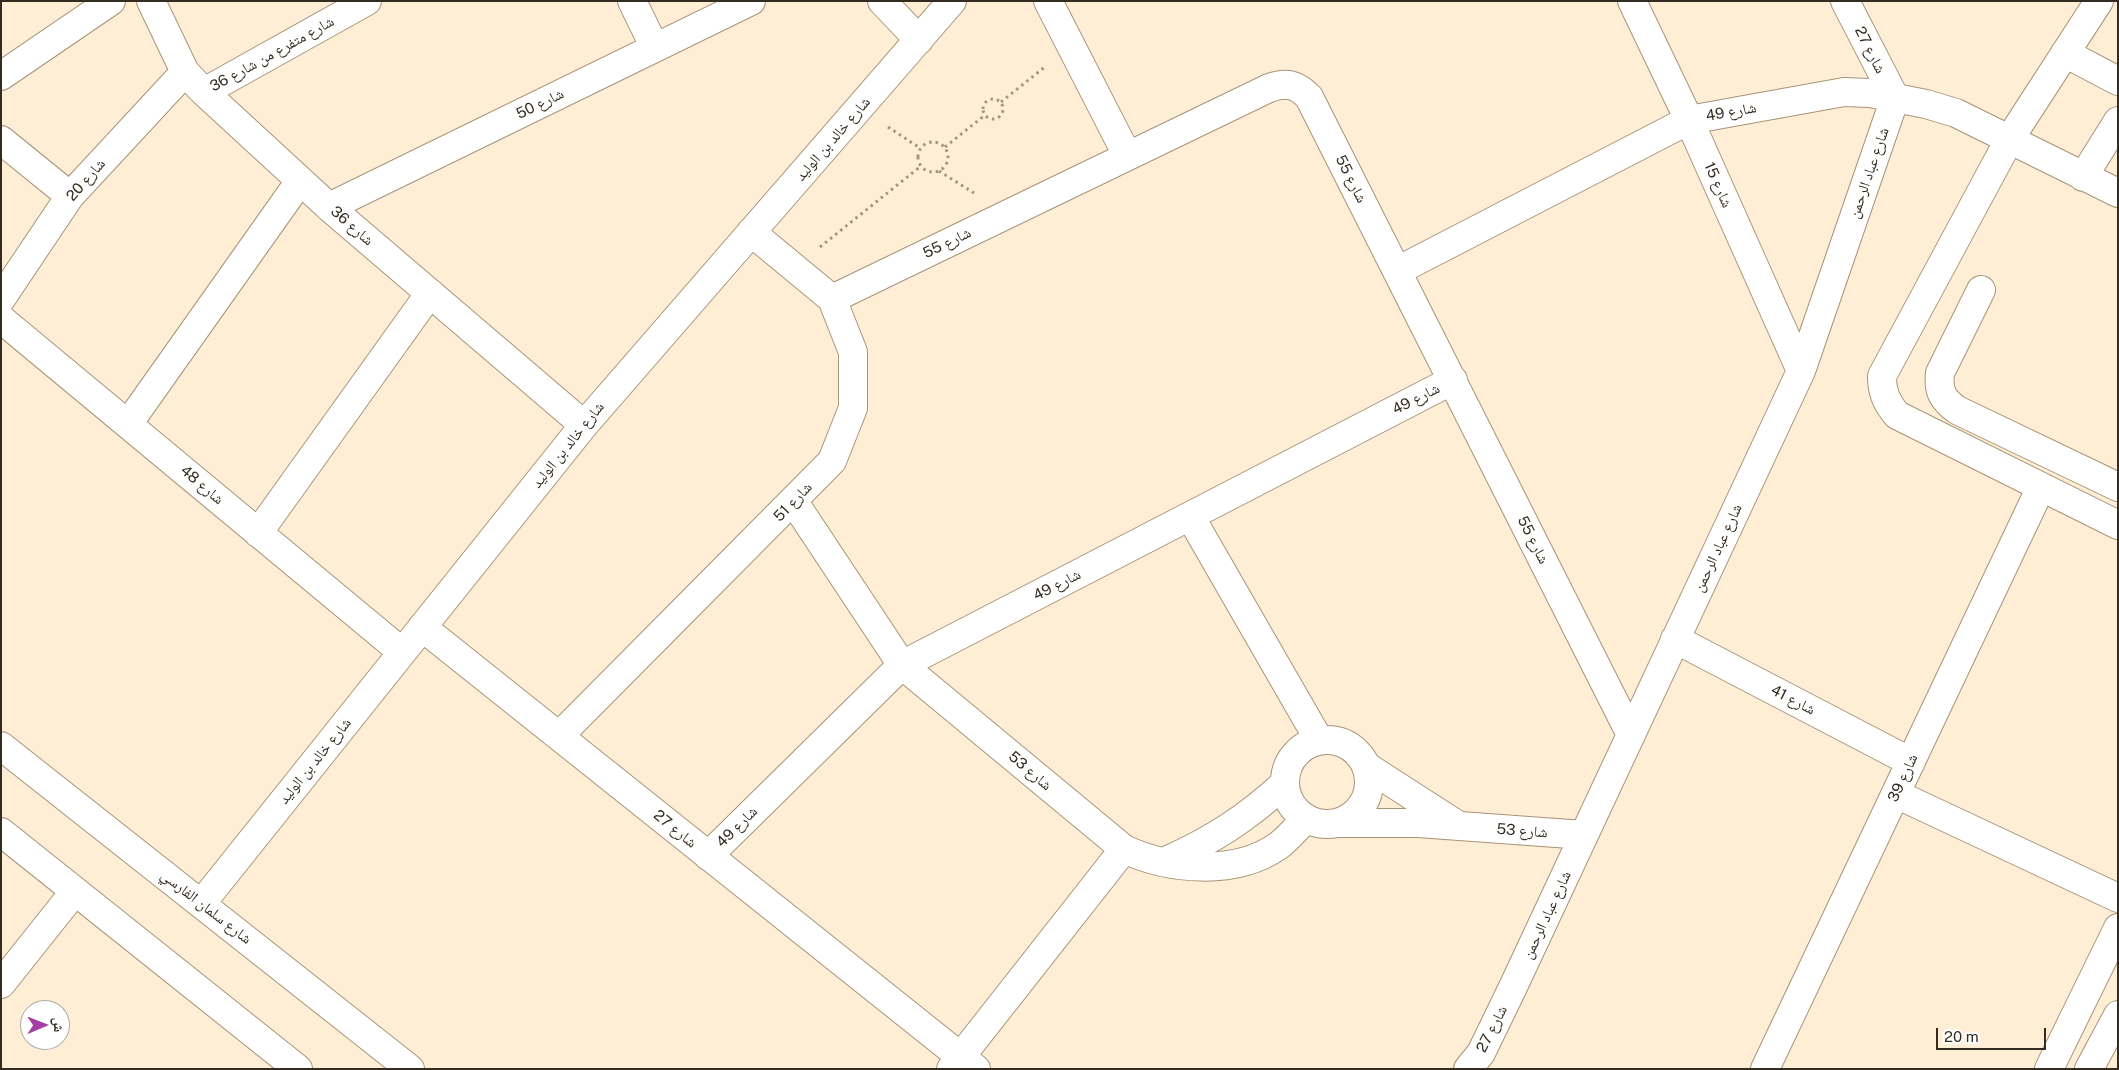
<!DOCTYPE html>
<html>
<head>
<meta charset="utf-8">
<style>
	body { margin:0 }
	#map { position:relative; width:2119px; height:1070px; overflow:hidden; background:#ffeed6; font-family:"Public Sans","Noto Naskh Arabic",sans-serif }
	canvas { display:block }
	.frame { position:absolute; inset:0; border:2px solid #342c21; pointer-events:none }
	.north { position:absolute; left:20px; top:1000px; width:50px; height:50px; box-sizing:border-box; background:#fff; border:1px solid #aeaba6; border-radius:50%; rotate:89deg; font-size:14px; font-weight:700; line-height:20px; text-align:center; color:#342c21 }
	.north::after { content:''; display:block; margin:auto; width:18px; height:22px; background:#a53fa3; clip-path:polygon(50% 0,100% 100%,50% 72%,0 100%) }
	.scale { position:absolute; left:1936px; top:1028px; width:110px; height:22px; box-sizing:border-box; border:2px solid #342c21; border-top:0; padding-left:6px; font-size:15px; line-height:18px; white-space:nowrap; color:#342c21; -webkit-text-stroke:4px #fff; paint-order:stroke }
</style>
</head>
<body>
<div id="map">
<canvas width="2119" height="1070"></canvas>
<div class="frame"></div>
<div class="north">ش</div>
<div class="scale">20 m</div>
</div>
<script>
const ctx = document.querySelector('canvas').getContext('2d');
ctx.lineJoin = 'round';
function strokePath(path, color, width, dash) { ctx.strokeStyle = color; ctx.lineWidth = width; ctx.lineCap = dash ? 'butt' : 'round'; ctx.setLineDash(dash || []); ctx.stroke(path); }
function write(font, color, halo, rows, align = 'center') {
  ctx.font = font + ' "Public Sans","Noto Naskh Arabic",sans-serif'; ctx.lineWidth = 5; ctx.setLineDash([]); ctx.textBaseline = 'middle'; ctx.strokeStyle = halo; ctx.fillStyle = color; for (const [text, x, y, turn = 0] of rows) {
    ctx.save(); ctx.translate(x, y); ctx.rotate((+turn || 0) * Math.PI / 180); ctx.textAlign = isNaN(turn) ? turn : align; if (halo) ctx.strokeText(text, 0, 0); ctx.fillText(text, 0, 0); ctx.restore();
  }
}
const minor = new Path2D(`
	M151 1 185 72 204 92 329 207 584 425
	M632 1 655 48
	M882 1 919 40
	M1048 1 1127 155
	M1632 1 1689 120 1801 371
	M2099 1 2009 140 1882 376C1882 392 1886 402 1897 415L2118 525
	M2065 53 2118 81
	M1 76 111 1
	M204 92 367 1
	M1 140 70 196
	M2083 177 2118 121
	M329 207 751 1
	M1397 271 1689 120 1844 92 1870 93 1926 104 1956 113 2118 193
	M1981 290 1940 373C1938 391 1942 399 1957 410L2118 487
	M1 299 70 196 185 72
	M832 299 1269 88C1287 82 1296 84 1309 97L1631 735
	M1 319 402 652
	M128 424 300 181
	M794 502 902 665 1124 849C1169 870 1235 876 1278 846 1288 839 1297 827 1306 819
	M1190 516 1319 740
	M258 533 430 293
	M422 627 976 1069
	M1675 639 1911 762
	M559 736 832 461 853 408V352L832 299 751 232
	M1285 782a42 42 0 1 1 84 0a42 42 0 1 1-84 0Z
	M1 746 410 1069
	M1366 766 1456 824
	M1896 794 2118 898
	M1337 823H1418L1584 835
	M1 832 298 1069
	M708 856 902 665 1453 380
	M1166 861C1213 840 1247 818 1285 783
	M201 904 584 425 952 1
	M1 984 75 891
	M951 1069 1124 849
	M1468 1069 1481 1053 1513 987 1801 371 1895 98 1845 1
	M1765 1069 2041 487
	M2049 1069 2118 928
	M2089 1069 2118 1015`);
strokePath(minor, '#a79478', 30);
strokePath(new Path2D(`
	M983 109a10 10 0 1 1 20 0a10 10 0 1 1-20 0Z
	M1001 102 1046 66
	M888 127 920 148
	M918 157a15 15 0 1 1 30 0a15 15 0 1 1-30 0Z
	M945 147 985 115
	M939 171 974 193
	M820 247 921 166`), '#a29583', 3, [2.5, 4]);
strokePath(minor, '#fff', 28);
write('15px', '#342c21', '#fff', [
	["شارع 27",1870,50,63],
	["شارع متفرع من شارع 36",272,54,-29],
	["شارع 50",540,104,-26],
	["شارع 49",1731,112,-10],
	["شارع خالد بن الوليد",833,139,-49],
	["شارع عباد الرحمن",1869,173,-71],
	["شارع 55",1351,179,63],
	["شارع 20",86,180,-49],
	["شارع 15",1718,185,66],
	["شارع 36",352,226,41],
	["شارع 55",947,243,-26],
	["شارع 49",1416,399,-27],
	["شارع خالد بن الوليد",568,445,-51],
	["شارع 48",202,485,40],
	["شارع 51",793,502,-46],
	["شارع 55",1533,540,63],
	["شارع عباد الرحمن",1718,548,-65],
	["شارع 49",1057,585,-27],
	["شارع 41",1793,700,27],
	["شارع خالد بن الوليد",315,761,-51],
	["شارع 53",1030,771,40],
	["شارع 39",1903,778,-65],
	["شارع 49",737,827,-45],
	["شارع 27",675,829,39],
	["شارع 53",1522,831,4],
	["شارع سلمان الفارسي",206,907,38],
	["شارع عباد الرحمن",1547,915,-65],
	["شارع 27",1492,1029,-63]
]);
</script>
</body>
</html>
